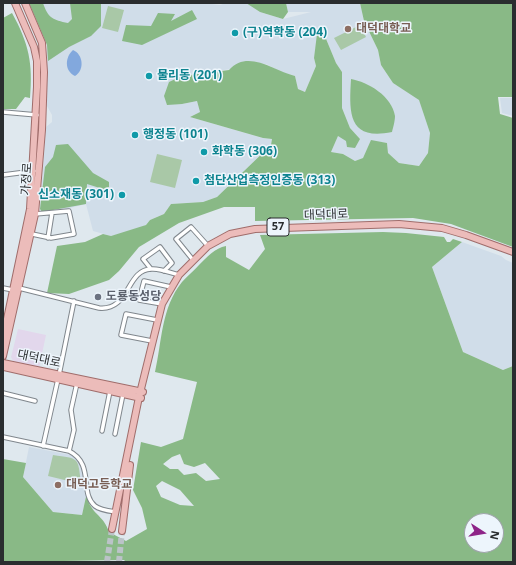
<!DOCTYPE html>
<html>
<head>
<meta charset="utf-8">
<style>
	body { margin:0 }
	#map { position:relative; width:516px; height:565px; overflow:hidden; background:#dfe8ee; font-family:"Noto Sans",sans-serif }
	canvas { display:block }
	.frame { position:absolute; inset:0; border:4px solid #2a2d2f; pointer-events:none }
	.north { position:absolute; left:464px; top:513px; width:40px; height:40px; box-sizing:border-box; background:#edf5fc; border:1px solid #9fa5aa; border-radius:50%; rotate:102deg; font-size:11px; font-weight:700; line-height:16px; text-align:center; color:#2a2d2f }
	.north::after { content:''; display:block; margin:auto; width:14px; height:18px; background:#8e2488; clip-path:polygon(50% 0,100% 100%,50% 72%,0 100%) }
</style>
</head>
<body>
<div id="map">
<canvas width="516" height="565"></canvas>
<div class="frame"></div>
<div class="north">N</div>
</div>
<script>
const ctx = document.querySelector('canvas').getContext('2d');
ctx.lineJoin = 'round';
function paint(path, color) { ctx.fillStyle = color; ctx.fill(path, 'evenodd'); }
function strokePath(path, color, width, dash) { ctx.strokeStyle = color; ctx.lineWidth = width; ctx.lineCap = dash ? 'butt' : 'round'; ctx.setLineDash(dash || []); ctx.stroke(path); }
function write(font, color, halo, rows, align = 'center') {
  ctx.font = font + ' "Noto Sans","Noto Sans KR",sans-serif'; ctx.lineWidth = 3; ctx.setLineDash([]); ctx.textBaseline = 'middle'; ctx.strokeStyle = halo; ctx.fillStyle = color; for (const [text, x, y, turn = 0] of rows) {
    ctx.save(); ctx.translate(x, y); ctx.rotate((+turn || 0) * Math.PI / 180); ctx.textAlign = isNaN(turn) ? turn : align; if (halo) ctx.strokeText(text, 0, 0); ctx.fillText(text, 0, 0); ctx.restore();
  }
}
paint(new Path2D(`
	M18 329 46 335 39 368 13 361 11 357Z`), '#e2d7ec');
paint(new Path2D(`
	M29 3H204L220 5 226 3H246L260 12 283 19 311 12H288L286 3H360L364 21 378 50 381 65 393 83 419 99 430 133 428 153 419 166 399 163 388 153 387 143 371 141 363 158 355 161 343 154 331 152 338 136 360 139 350 128 342 108V72L336 63 324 34H318L314 58 316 66 305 92 298 89 295 76 281 72 266 64 182 76V104L197 101 200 112 190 117 263 138 272 139 271 145 217 197 203 202 171 204 164 214 150 220 146 225 131 232 111 236 93 231 86 204 66 209H40L46 127 52 122V115L47 106V45Z
	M500 98H513V116L502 113Z
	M462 242 501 256 506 260 513 263V366L503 370 463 352 432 267Z
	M29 447 71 455 79 460 81 464 87 492 82 515 53 512 23 477Z`), '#d0dde9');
paint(new Path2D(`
	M108 6 124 10 118 32 102 28Z
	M360 25 366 37 341 50 334 38Z
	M157 154 182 160 175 188 150 182Z
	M53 455C79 459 78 456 81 484L48 476Z`), '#a9c8a7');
paint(new Path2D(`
	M29 3H43C48 18 53 20 68 23L72 19 70 3H101V26L91 36 69 47 48 61 47 45Z
	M246 3H286L288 12 283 19 260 12Z
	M360 3H513V97H498L500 114 513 118V247L451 224 413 218 255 221V207H224L179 223 139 247 119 271 109 280 69 294 47 293 57 246 85 242 103 234 111 236 146 225 150 220 164 214 171 204 203 202 217 197 271 145 272 139 263 138 190 117 200 112 197 101 182 104 167 105 164 96 169 82 182 76 229 70C248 49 274 71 295 76L298 89 305 92 316 66 314 58 317 34H324L336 63 342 72V108L350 128 360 139 355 148 347 147 346 141 338 136 331 152 343 154 355 161 363 158 371 140 387 143 388 153 399 163 419 166 428 153 430 133 419 100 393 83 381 65 378 50 364 21Z
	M192 10 197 19 142 45 122 41 126 25 151 26 158 13 175 14 171 21Z
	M12 13C29 44 33 63 30 98L25 97 16 109H3V18Z
	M351 79C368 82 392 96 395 116 395 121 393 128 392 132 348 141 349 113 351 79Z
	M68 144 93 173 109 182V187L103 189 87 184 86 204 42 212 40 209 45 167 53 157 56 145Z
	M383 232 406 233 444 237 447 242H450L453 239 462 242 432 267 463 352 503 370 513 366V562H126L124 560 3 562V459L26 463 23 477 53 512 82 515 87 492C88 496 88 502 90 505 97 517 104 517 109 532L126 541 147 529 142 508 133 490 141 442 161 447 183 439 197 382 155 372C162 342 161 308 182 282 187 276 194 271 199 265 207 257 215 248 226 246V257L249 270 265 249 260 235ZM180 454 184 464 194 467 205 463 220 479 206 481 196 473 184 475 178 469H170L163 464 172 457ZM162 481 180 490 194 506 180 505 161 497 156 486ZM472 521H496V545H472Z`), '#89b986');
paint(new Path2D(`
	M73 50C83 54 85 70 75 76 64 71 65 57 73 50Z`), '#82a8dd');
strokePath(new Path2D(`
	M107 562 112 529
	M119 562 122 531`), '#bbc3c8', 6, [6, 3]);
const street = new Path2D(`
	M3 112 37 115
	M3 175 34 171
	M32 234 51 238 74 234 69 211 35 214
	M48 238 52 213
	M193 260 176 239 191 227 208 246
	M151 269 143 259 160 247 172 263 164 271
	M3 288 13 290
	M19 288 99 308C130 311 126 270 151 269 160 268 171 273 179 275
	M162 304 139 300 144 281 171 287
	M152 341 121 335 126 314 157 320
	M59 375 74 301
	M3 393 35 401
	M102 431 110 391
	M115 434 123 394
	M3 437 69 451C95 464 79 493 95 506 100 510 109 511 116 512
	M43 446 58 379
	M69 451 74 430 71 410 77 383`);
const primary = new Path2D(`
	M3 338 30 209 37 87V61L34 47 15 3
	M3 356 35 214 42 130 44 72 42 43 25 3
	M3 363 143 392
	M4 367 141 398
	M112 529 139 397 162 304 179 275 208 246 230 234 255 229 399 224 442 228 466 235 513 252
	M122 531 130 465`);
strokePath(street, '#80878d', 5.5);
strokePath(primary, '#a06d6b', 8);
strokePath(street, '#fff', 3.5);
strokePath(primary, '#ecbcba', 6);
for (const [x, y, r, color] of [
	[348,29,4,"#8d6e63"],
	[235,33,4,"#0f9aa8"],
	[149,76,4,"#0f9aa8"],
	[135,135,4,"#0f9aa8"],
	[204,152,4,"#0f9aa8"],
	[196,181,4,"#0f9aa8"],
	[122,195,4,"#0f9aa8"],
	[98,297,4,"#6b7280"],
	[58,485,4,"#8d6e63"]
]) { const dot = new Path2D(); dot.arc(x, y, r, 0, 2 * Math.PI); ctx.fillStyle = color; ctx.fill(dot); strokePath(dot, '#edf5fc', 1.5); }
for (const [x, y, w] of [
	[278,227,22]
]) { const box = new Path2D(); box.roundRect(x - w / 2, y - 9, w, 18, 3); ctx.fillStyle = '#edf5fc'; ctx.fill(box); strokePath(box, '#2a2d2f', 1); }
write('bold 11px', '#2a2d2f', null, [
	["57",278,227]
]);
write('bold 12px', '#785e54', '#edf5fc', [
	["대덕대학교",356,29],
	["대덕고등학교",66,485]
], 'left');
write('bold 12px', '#0d838f', '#edf5fc', [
	["(구)역학동 (204)",243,33],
	["물리동 (201)",157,76],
	["행정동 (101)",143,135],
	["화학동 (306)",212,152],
	["첨단산업측정인증동 (313)",204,181],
	["신소재동 (301)",114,195,"right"]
], 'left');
write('12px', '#2a2d2f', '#edf5fc', [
	["가정로",27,179,-86],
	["대덕대로",326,215,-2],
	["대덕대로",39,359,12]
]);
write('bold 12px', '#5b616d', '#edf5fc', [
	["도룡동성당",106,297]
], 'left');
</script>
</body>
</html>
